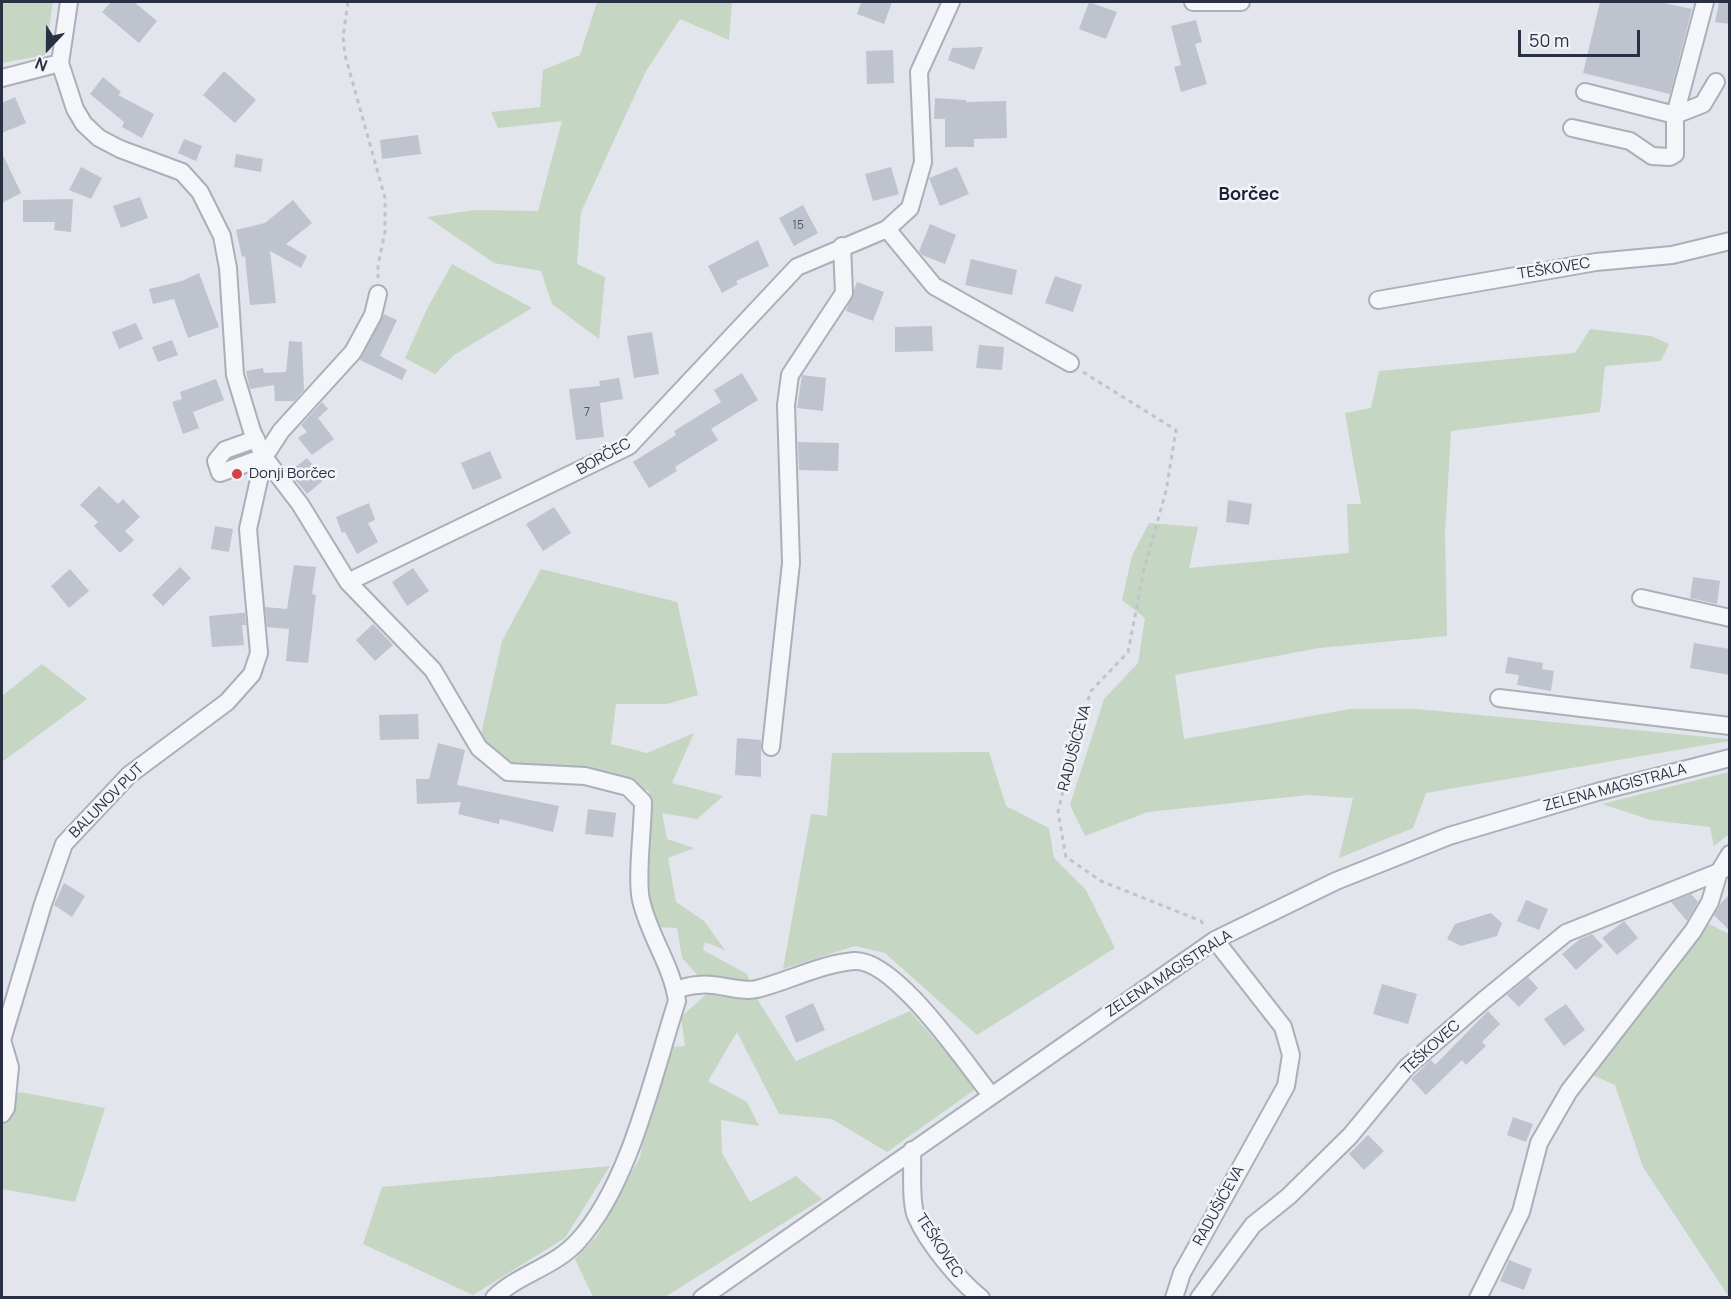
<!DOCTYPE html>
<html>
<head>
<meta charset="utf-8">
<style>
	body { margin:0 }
	#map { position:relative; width:1731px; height:1299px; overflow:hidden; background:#e2e5eb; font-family:Manrope,sans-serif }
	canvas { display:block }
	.frame { position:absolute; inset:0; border:3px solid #293044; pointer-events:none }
	.north { position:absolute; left:18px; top:18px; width:60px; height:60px; -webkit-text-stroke:4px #f2f4f8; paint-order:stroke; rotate:202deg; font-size:16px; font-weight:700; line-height:24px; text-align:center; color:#293044 }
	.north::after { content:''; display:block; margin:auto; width:21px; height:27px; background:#293044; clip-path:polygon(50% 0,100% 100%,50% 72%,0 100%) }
	.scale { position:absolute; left:1518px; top:30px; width:122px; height:27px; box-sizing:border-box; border:3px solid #293044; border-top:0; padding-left:8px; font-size:18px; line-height:21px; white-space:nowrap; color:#293044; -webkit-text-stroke:4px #f2f4f8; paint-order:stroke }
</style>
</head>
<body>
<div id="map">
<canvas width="1731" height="1299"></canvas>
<div class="frame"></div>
<div class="north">N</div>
<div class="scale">50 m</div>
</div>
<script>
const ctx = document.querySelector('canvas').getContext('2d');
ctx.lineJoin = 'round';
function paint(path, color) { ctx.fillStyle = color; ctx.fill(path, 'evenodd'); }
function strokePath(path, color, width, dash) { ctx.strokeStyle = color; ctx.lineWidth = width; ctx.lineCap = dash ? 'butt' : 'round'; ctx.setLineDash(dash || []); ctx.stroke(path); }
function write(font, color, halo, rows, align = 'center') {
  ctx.font = font + ' Manrope,sans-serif'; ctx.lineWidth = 5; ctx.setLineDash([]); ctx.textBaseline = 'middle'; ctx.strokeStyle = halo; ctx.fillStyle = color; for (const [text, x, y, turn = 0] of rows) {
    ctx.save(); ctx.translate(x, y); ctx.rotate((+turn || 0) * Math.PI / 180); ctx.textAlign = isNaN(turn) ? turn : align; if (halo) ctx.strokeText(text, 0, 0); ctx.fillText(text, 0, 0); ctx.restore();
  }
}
paint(new Path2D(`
	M2 2H53L45 55 2 63Z
	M597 2H732L729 40 680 19 646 71 581 212 577 264 605 277 599 339 552 304 541 271 494 263 427 217 475 210 538 211 562 121 498 128 491 112 540 107 543 70 580 55Z
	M452 264 532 308 454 355 435 374 405 358 428 307Z
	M1590 329 1651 336 1669 344 1661 361 1605 366 1600 412 1451 431 1445 533 1447 636 1319 648 1175 675 1184 739 1350 709H1417L1729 739V741L1426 793 1413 828 1339 858 1353 798 1308 795 1148 812 1085 836 1070 805 1104 699 1138 663 1145 618 1122 600 1132 556 1149 523 1198 527 1189 568 1349 553 1347 504H1361L1345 413 1371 408 1379 371 1575 353Z
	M541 569 677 602 698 695 667 704H616L611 744 647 753 694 733 672 783 723 796 697 819 662 813 667 839 694 848 668 858 676 902 704 921 725 950 705 942 703 950 747 974 759 1002 796 1061 910 1011 977 1088 887 1152 832 1119 779 1114 737 1032 708 1081 747 1102 759 1126 721 1120 722 1153 750 1202 796 1176 822 1199 665 1297H593L575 1259 597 1236 640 1157 650 1105 670 1047 685 1046 681 1017 711 990 682 958 677 928 659 927 647 894 649 791 627 783 556 768 512 764 480 739 502 641Z
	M42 664 87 699 2 762V696Z
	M989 752 1006 806 1049 828 1054 858 1086 890 1115 948 977 1035 885 953 855 946 783 969 811 814 827 816 832 753Z
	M1729 772V834L1714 846 1710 827 1651 820 1602 804Z
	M1709 924 1729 934V1297L1643 1167 1615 1085 1592 1075Z
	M20 1092 105 1108 75 1202 2 1189V1102Z
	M610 1166 565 1238 473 1295 363 1244 382 1187Z`), '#c5d6c3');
paint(new Path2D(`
	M111 2H134L157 21 139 43 102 12Z
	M861 2H892L884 24 857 14Z
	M1089 2 1117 12 1106 39 1079 29Z
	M1600 2H1660L1692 9 1670 94 1583 73Z
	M1719 2H1730V24L1715 22Z
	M1196 20 1202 42 1195 44 1207 84 1181 92 1174 67 1181 65 1171 26Z
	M983 47 974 70 948 60 952 48Z
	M893 50 894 83 867 84 866 51Z
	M224 71 256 100 235 123 203 95Z
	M103 77 121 92 118 95 154 114 142 138 122 127 124 122 90 94Z
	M15 97 26 123 2 133V103Z
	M935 98 966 100V102L1006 101 1007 138 974 139V147H945V119H934Z
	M418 135 421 154 382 159 380 140Z
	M184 139 202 146 196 161 178 153Z
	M2 153 21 193 2 203Z
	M236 154 263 159 261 172 234 167Z
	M81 167 102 178 91 199 69 190Z
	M891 167 899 194 873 201 865 174Z
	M957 167 969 194 940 206 929 178Z
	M140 197 148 218 121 228 113 206Z
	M73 199 71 232 54 230 55 222H23V200Z
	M293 200 312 223 286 244 307 256 301 268 270 251 276 303 250 305 245 256 242 257 236 230 265 223Z
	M803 205 818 233 794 246 779 218Z
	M930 224 956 235 945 264 922 255 919 251Z
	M758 240 769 266 736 281 738 284 722 293 708 266Z
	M971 259 1017 270 1012 295 965 285Z
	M199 273 219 327 188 338 174 299 153 304 149 289 182 281Z
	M1055 276 1082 285 1073 312 1045 303Z
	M857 282 884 292 873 321 846 311Z
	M384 314 397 320 380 356 407 370 402 380 360 360Z
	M136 323 143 339 119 349 112 332Z
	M932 326 933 351 895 352V327Z
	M652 332 659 374 634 378 627 336Z
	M172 340 178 355 158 362 152 347Z
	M289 341 302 342 304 390 294 401H275L274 385 250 389 246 371 263 368 264 373 286 372Z
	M979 345 1004 347 1002 370 976 368Z
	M742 373 758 400 711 429 718 440 675 467 677 471 649 488 633 462 676 435 674 431 721 402 714 390Z
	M802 375 826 378 823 411 797 408Z
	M619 378 623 399 600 403 604 437 576 440 569 389 600 386 599 381Z
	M216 379 224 400 193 412 199 428 183 434 172 402 182 399 180 392Z
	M322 402 328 409 318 418 334 439 312 455 298 438 307 432 301 425Z
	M798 442 839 443 838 471 799 470Z
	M490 451 502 478 473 490 461 463Z
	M307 458 325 479 307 494 289 472Z
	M99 486 118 504 123 499 140 517 125 531 134 540 120 553 94 526 98 522 80 505Z
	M1228 500 1252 504 1249 525 1226 522Z
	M369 503 375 520 368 523 378 542 357 554 345 532 342 533 336 517Z
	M554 507 571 533 543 551 526 524Z
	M215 526 233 529 229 552 211 549Z
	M294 565 316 567 312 594 316 595 308 663 286 661 289 629 267 627 265 607 287 609Z
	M180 567 191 578 163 606 152 595Z
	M413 568 429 591 407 606 392 582Z
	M70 569 89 591 69 608 51 586Z
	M1693 577 1720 581 1717 604 1690 598Z
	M241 613H245L246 625H242L244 645 212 647 209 616Z
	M373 624 393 645 375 661 356 640Z
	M1694 643 1730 649V675L1690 668Z
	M1508 657 1543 663 1542 669 1554 671 1551 691 1517 685 1519 675 1505 673Z
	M418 714 419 739 380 740 379 715Z
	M737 738 761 740V777L735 775Z
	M438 743 465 750 457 785 559 806 553 832 500 819 499 824 458 814 461 802 417 804 416 779H429Z
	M588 809 616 813 613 837 585 834Z
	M64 883 85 896 72 917 54 905Z
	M1691 894 1698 902 1687 921 1671 902Z
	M1730 894V931L1714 915 1721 903Z
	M1526 900 1548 909 1539 930 1517 921Z
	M1491 913 1502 923 1497 936 1461 946 1447 939 1455 924Z
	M1624 921 1638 938 1617 955 1602 938Z
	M1592 934 1603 946 1576 970 1562 954 1580 939Z
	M1528 977 1538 988 1519 1007 1507 995Z
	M1382 984 1417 994 1408 1024 1373 1014Z
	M813 1003 825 1030 796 1043 785 1016Z
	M1566 1004 1585 1030 1564 1046 1544 1019Z
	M1488 1011 1500 1024 1482 1042 1486 1046 1466 1065 1462 1060 1426 1095 1411 1079 1431 1060 1435 1065Z
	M1513 1117 1533 1124 1526 1142 1507 1135Z
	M1368 1135 1384 1151 1364 1170 1349 1154Z
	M1509 1260 1532 1269 1524 1290 1500 1281Z`), '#bfc3ce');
const minor = new Path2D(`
	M69 2 60 63 75 109 84 124 99 138 120 149 182 172 200 192 222 236 228 268 235 375 252 431 264 457 300 504 348 582 433 670 479 748 508 772 585 776 628 787 643 802C643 827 636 879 641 900 649 936 672 965 677 1001 653 1075 630 1184 578 1241 555 1267 518 1274 494 1298
	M1193 2H1241
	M2 78 60 63
	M1585 92 1675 115 1705 2
	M1572 128 1630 141 1652 156 1670 157 1675 154V115L1703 104 1716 82
	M887 229 934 286 1070 363
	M1378 300 1596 262 1672 255 1730 241
	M256 439 225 450 216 461 220 473 264 457 281 431 353 352 373 315 378 294
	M348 582 629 446 797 267 887 229 910 208 923 162 919 72 951 2
	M1641 598 1730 618
	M1499 698 1730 726
	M771 747 791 563 786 405 790 375 844 293 842 246
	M675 990C683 988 690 985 698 985 717 982 738 993 757 989 789 981 820 964 854 961 895 958 965 1063 991 1095
	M2 1114 6 1108 10 1067 2 1040 43 904 64 844 129 775 227 702 252 674 259 653 248 529 264 457
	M912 1150C913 1167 910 1202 916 1216 927 1242 959 1281 981 1298
	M702 1298 1215 940 1336 881 1449 836 1597 792 1730 758
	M1174 1298 1182 1273 1286 1086 1291 1055 1283 1027 1215 940
	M1199 1298 1253 1225 1289 1196 1350 1136 1407 1067 1484 1000 1566 933 1719 872 1730 854
	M1478 1298 1521 1212 1539 1143 1569 1091 1693 931 1710 902 1719 872 1724 869`);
strokePath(minor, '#aaafb9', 20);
strokePath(new Path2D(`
	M348 2 343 37 345 55 385 198V232L378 265V278
	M1083 372 1176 430 1166 491 1144 570 1128 652 1091 691 1074 743 1058 812 1066 857 1101 881 1201 921 1205 927`), '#c0c3ca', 3, [4.5, 4.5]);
strokePath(minor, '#f5f6f9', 16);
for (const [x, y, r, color] of [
	[237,474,6,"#d64146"]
]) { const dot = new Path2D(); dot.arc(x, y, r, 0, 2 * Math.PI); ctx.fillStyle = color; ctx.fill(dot); strokePath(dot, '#f2f4f8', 2); }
write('12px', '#4e5566', null, [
	["15",798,226],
	["7",587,413]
]);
write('15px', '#293044', '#f2f4f8', [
	["TEŠKOVEC",1554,269,-9],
	["BORČEC",604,457,-29],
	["RADUŠIĆEVA",1075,748,-75],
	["ZELENA MAGISTRALA",1615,788,-15],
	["BALUNOV PUT",107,801,-45],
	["ZELENA MAGISTRALA",1169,974,-33],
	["TEŠKOVEC",1431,1048,-42],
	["RADUŠIĆEVA",1219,1206,-61],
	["TEŠKOVEC",939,1246,57]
]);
write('15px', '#293044', '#f2f4f8', [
	["Donji Borčec",249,474]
], 'left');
write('bold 18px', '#1b2135', '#f2f4f8', [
	["Borčec",1249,195]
]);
</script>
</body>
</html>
